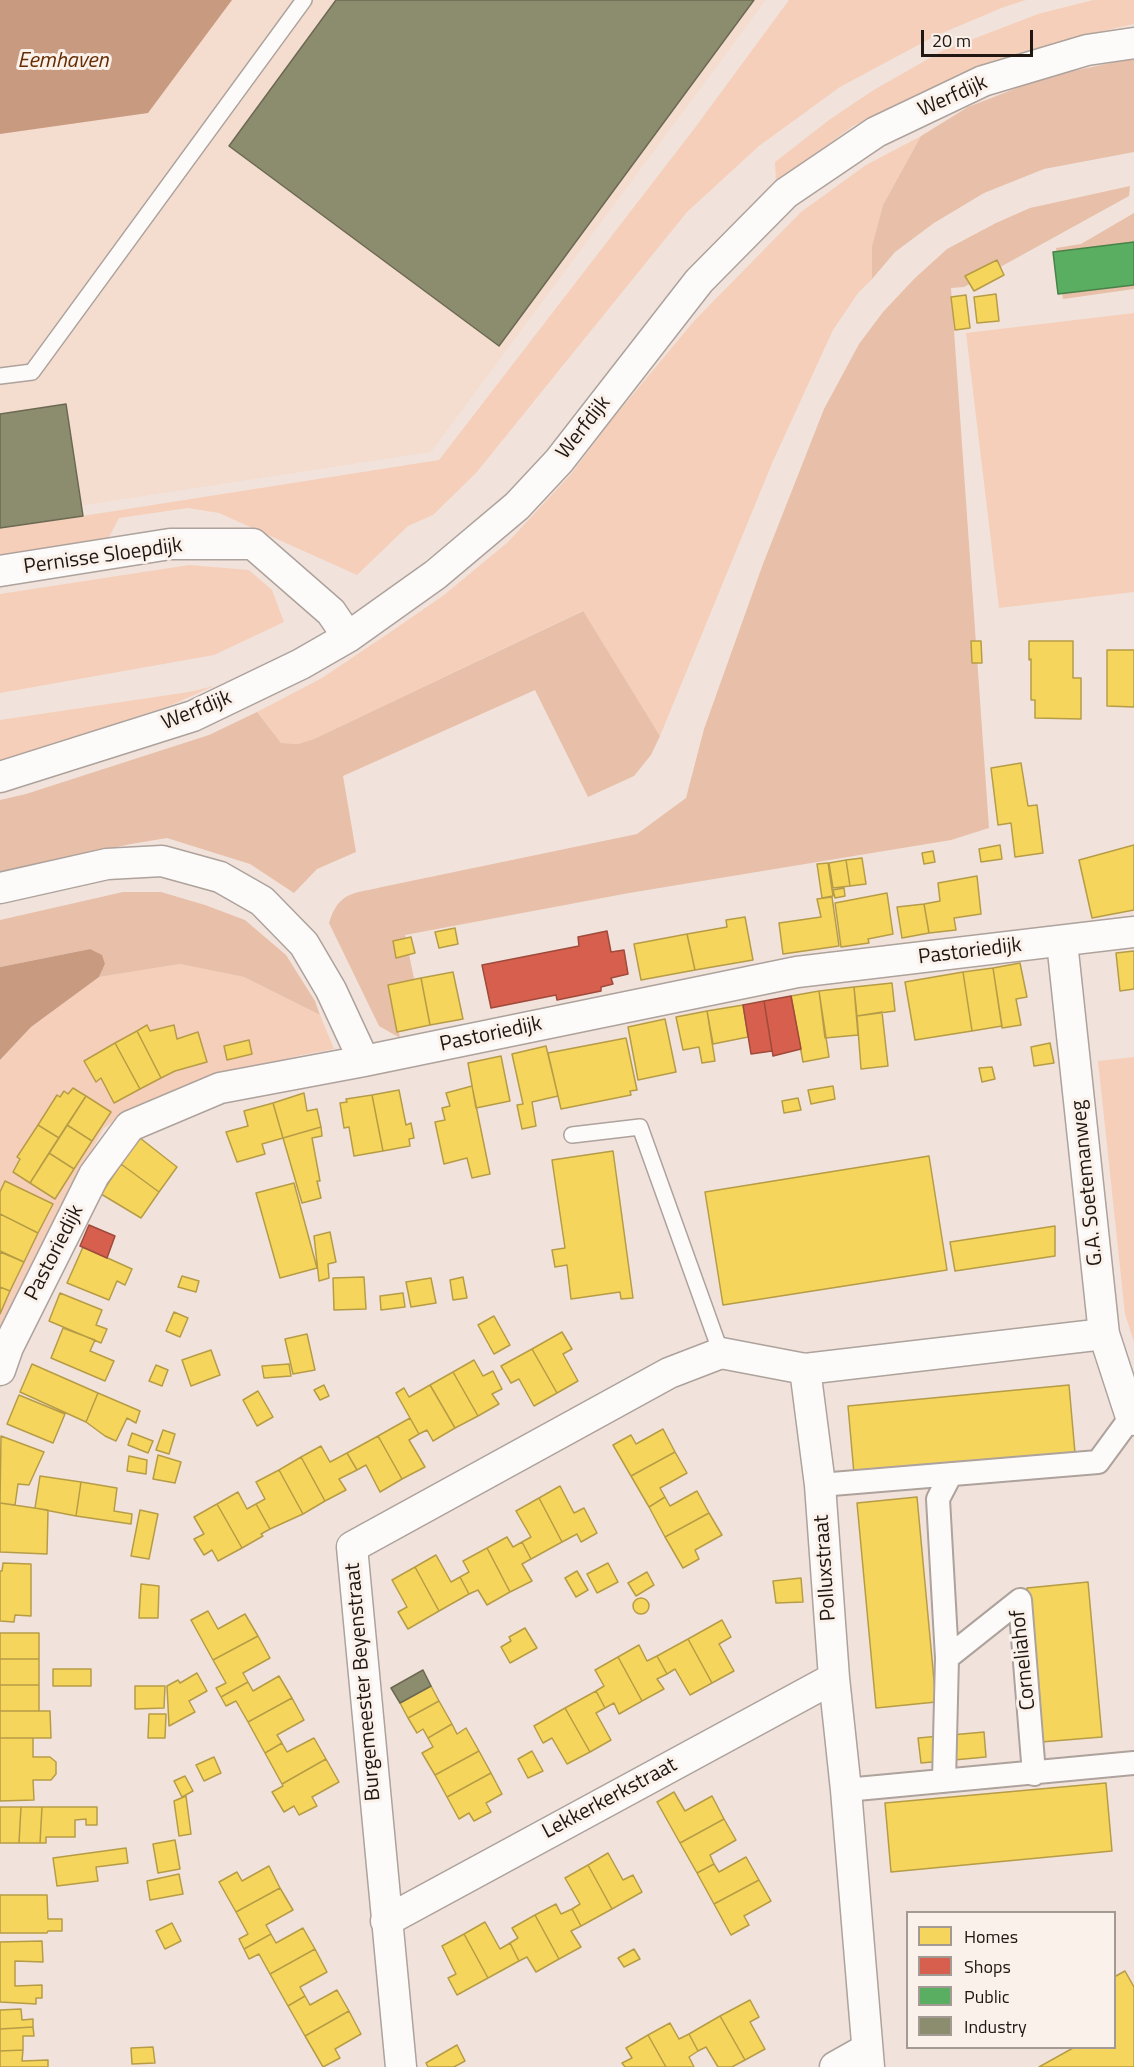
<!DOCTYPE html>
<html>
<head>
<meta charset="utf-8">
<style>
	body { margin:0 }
	#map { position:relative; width:1134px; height:2067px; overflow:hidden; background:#f1e3db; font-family:"Titillium Web",sans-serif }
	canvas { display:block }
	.legend { position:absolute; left:906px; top:1911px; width:210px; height:138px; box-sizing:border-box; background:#fbf1eb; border:2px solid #a39a94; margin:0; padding:8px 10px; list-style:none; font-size:18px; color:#201712 }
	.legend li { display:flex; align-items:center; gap:12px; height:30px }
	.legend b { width:30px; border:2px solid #a39a94 }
	.scale { position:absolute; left:921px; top:30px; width:112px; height:27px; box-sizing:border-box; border:3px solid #201712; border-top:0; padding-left:8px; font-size:18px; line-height:21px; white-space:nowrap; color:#201712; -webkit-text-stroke:4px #fbf1eb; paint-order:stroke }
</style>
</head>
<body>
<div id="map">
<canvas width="1134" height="2067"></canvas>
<ul class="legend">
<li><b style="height:16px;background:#f6d55c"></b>Homes</li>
<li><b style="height:16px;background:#d6604d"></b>Shops</li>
<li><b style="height:16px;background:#5aae61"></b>Public</li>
<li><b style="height:16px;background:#8c8c6e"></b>Industry</li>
</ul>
<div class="scale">20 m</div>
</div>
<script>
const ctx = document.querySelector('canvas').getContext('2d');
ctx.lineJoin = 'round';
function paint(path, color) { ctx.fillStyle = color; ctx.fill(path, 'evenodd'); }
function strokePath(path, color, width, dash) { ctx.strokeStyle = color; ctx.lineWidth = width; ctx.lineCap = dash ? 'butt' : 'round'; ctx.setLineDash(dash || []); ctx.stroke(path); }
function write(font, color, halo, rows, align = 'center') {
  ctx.font = font + ' "Titillium Web",sans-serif'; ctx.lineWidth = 6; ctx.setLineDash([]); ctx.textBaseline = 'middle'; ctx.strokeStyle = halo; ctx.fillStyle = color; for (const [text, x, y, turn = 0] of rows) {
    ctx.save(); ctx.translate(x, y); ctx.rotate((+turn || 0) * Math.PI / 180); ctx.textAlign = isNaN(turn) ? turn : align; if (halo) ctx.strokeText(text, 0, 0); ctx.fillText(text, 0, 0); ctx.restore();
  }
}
paint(new Path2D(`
	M0 0H766L431 452 0 518Z`), '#f4dccf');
paint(new Path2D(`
	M789 0H1026L1004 7 935 36 840 87 759 146 687 212 476 473 433 515 408 526 357 575 219 513 188 508 119 518 108 539 0 556V529L439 460 694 129Z
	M1093 0H1134V24L1081 36 980 66 853 126 776 183 775 162 829 120 872 91 942 51 1038 14Z
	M921 136 883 205 872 246V279L858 293 833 330 773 461 660 736 582 611 314 739 298 744 281 743 257 712 322 678 389 633 444 595 508 542 571 474 614 417 694 321 801 212 866 165Z
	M1134 313V592L999 608 966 333Z
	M189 565 249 570 272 590 284 622 214 655 0 693V594Z
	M214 686 169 706 0 761V720L189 692Z
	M180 964 244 977 320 1015 334 1049 302 1055 224 1074 128 1110 103 1129 70 1193 0 1347V1060L31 1027 99 977Z
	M1134 1057V1342L1125 1314 1098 1061Z`), '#f5cfb9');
paint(new Path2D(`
	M1134 58V152L1044 169 984 193 934 223 895 252 872 279V246L883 205 921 136 968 107 1045 77Z
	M1130 186 1129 196 964 287 951 288 989 828 951 840 629 893 405 935 416 988 391 993 400 1038 379 1026 329 923C339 891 353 894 382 887L637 834 686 798 704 729 763 564 824 409 859 344 883 312 914 279 947 249 996 223 1030 208Z
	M1134 213V289L1063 299 1056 248 1081 244Z
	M583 611 660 736 651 755 634 776 588 797 535 690 343 776 356 852 317 869 294 893 250 864 167 838 131 844 0 872V800L26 794 209 735 257 712 281 743 298 744 314 739Z
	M123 892H161L205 905 245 920 286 955 315 1001 320 1015 244 977 180 964 99 977 105 964 90 949 0 967V920Z`), '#e8bfa8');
paint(new Path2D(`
	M0 0H232L148 113 0 134Z
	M90 949 102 955 105 964 99 977 31 1027 0 1060V967Z`), '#c89a80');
const homes = new Path2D(`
	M997 260 1004 275 974 291 965 276Z
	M996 294 999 321 977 323 974 297Z
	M966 295 970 328 955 330 951 297Z
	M971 641H981L982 663H972Z
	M1029 641H1073V678H1081V719L1035 718V700H1031V659L1029 660Z
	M1107 650H1134V707L1107 706Z
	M1021 763 1028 806 1037 805 1043 853 1015 857 1011 823 998 825 991 768Z
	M1000 845 1002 859 981 862 979 849Z
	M1134 845V910L1092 918 1079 860Z
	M933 851 935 862 924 864 922 853Z
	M862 858 866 884 850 886 846 860Z
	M846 860 850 886 833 888 829 863Z
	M828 863 833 896 822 898 817 864Z
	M977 876 981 914 954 918 956 930 929 933 924 904 940 901 938 883Z
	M844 888 845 896 835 898 833 890Z
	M887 893 893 934 868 939 869 943 841 947 835 903Z
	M832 897 839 946 783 954 779 923 821 917 817 899Z
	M924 904 929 933 902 938 897 907Z
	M745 917 753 960 695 970 687 934 727 927 726 920Z
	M455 928 458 944 439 948 435 932Z
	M687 934 695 970 641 980 634 944Z
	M411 937 415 953 396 958 393 941Z
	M1134 951V989L1120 991 1116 953Z
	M1020 963 1027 997 1016 999 1021 1025 1002 1028 993 968Z
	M993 968 1002 1026 972 1031 963 972Z
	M453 972 463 1019 430 1025 421 978Z
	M963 972 972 1031 915 1040 905 982Z
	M421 978 430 1025 397 1032 388 985Z
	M892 983 895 1011 857 1016 854 987Z
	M854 987 858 1035 825 1038 819 991Z
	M819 991 829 1057 803 1062 791 996Z
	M743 1005 748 1037 713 1044 707 1011Z
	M707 1011 715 1061 702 1063 699 1047 683 1050 676 1017Z
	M882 1012 888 1066 861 1069 857 1016Z
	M665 1019 676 1072 638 1080 628 1027Z
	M147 1025 150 1031 174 1025 177 1039 198 1032 207 1062 175 1071 161 1078 137 1031Z
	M137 1031 161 1078 140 1089 115 1043Z
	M626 1038 637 1090 630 1091 631 1095 561 1109 548 1053Z
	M249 1040 252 1054 227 1060 224 1046Z
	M115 1043 140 1089 114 1103 101 1078 96 1082 84 1061Z
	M1050 1043 1054 1063 1034 1066 1031 1047Z
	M546 1046 558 1096 532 1102 536 1126 522 1129 517 1105 523 1104 512 1054Z
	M501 1056 510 1101 476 1108 468 1063Z
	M992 1067 995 1079 982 1082 979 1068Z
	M472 1086 490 1174 472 1178 467 1158 444 1164 435 1122 445 1120 442 1108 450 1106 446 1093Z
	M833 1086 835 1099 811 1104 808 1090Z
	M73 1088 86 1096 59 1138 38 1125 57 1095 60 1097 64 1091 68 1094Z
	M399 1090 406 1125 411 1123 414 1138 409 1139 410 1146 383 1151 372 1095Z
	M304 1093 307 1111 317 1109 321 1127 283 1138 273 1103Z
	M372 1095 383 1151 354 1156 349 1127 344 1128 340 1103 347 1102 346 1099Z
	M86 1096 111 1112 92 1141 67 1125Z
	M798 1098 801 1110 784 1113 782 1101Z
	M273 1103 283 1138 262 1144 265 1154 237 1162 226 1132 248 1126 244 1111Z
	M38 1125 59 1138 30 1183 13 1172 20 1159 17 1157Z
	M67 1125 92 1141 74 1169 49 1153Z
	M321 1127 322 1136 312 1138 320 1181H317L321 1198 302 1203 283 1138Z
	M140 1138 177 1167 159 1192 121 1164Z
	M613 1151 633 1298 621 1299 620 1292 571 1299 567 1265 555 1267 552 1250 565 1248 552 1160Z
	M49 1153 74 1169 55 1199 30 1183Z
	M929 1156 947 1270 723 1305 705 1192Z
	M121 1164 159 1192 141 1218 101 1194Z
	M5 1181 53 1204 38 1233 0 1214V1192Z
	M294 1183 317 1268 280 1278 256 1193Z
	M0 1214 38 1233 24 1262 0 1251Z
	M1055 1226V1256L955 1271 950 1242Z
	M330 1232 336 1262 328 1264 329 1278 319 1281 314 1236Z
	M83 1247 132 1269 125 1285 117 1281 109 1300 67 1283Z
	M0 1252 24 1262 10 1291 0 1287Z
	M182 1276 199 1281 196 1292 178 1287Z
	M364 1277 366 1309 334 1310 333 1278Z
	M463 1277 467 1298 453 1300 450 1280Z
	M431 1278 436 1303 411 1307 406 1282Z
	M0 1287 10 1291 0 1314Z
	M60 1293 102 1310 96 1325 107 1329 101 1343 49 1321Z
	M403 1293 405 1307 381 1310 380 1296Z
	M174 1312 188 1318 180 1337 166 1331Z
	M494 1316 510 1345 494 1354 478 1325Z
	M63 1328 95 1340 90 1351 114 1361 105 1381 51 1358Z
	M562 1332 572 1349 563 1354 578 1381 557 1393 532 1349Z
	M307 1334 315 1370 293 1374 285 1339Z
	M532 1349 557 1393 534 1406 519 1379 511 1383 501 1366Z
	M211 1350 220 1375 191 1386 182 1360Z
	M474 1360 483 1376 493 1371 502 1389 492 1394 499 1404 478 1416 453 1372Z
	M32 1364 98 1393 86 1422 20 1392Z
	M289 1364 291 1376 264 1378 262 1366Z
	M156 1365 168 1370 162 1386 149 1381Z
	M453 1372 478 1416 455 1428 430 1385Z
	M324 1385 329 1396 320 1400 314 1390Z
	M430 1385 455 1428 433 1441 427 1430 419 1434 396 1393 404 1388 409 1397Z
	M1069 1385 1075 1453 854 1474 848 1406Z
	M258 1391 273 1417 257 1426 243 1400Z
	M98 1393 140 1411 136 1423 127 1418 116 1441 105 1436 86 1422Z
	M19 1395 65 1414 53 1443 7 1424Z
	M410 1418 419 1434 409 1440 425 1467 402 1479 378 1436Z
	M663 1429 675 1452 631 1476 613 1445 631 1435 636 1444Z
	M163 1430 175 1434 169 1454 156 1450Z
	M132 1433 153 1441 148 1453 128 1445Z
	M1 1436 44 1452 29 1485 18 1484 15 1505 0 1503Z
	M378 1436 402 1479 380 1492 366 1465 357 1470 347 1453Z
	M321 1446 330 1462 347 1453 357 1470 339 1479 346 1490 325 1501 301 1457Z
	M675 1452 687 1473 660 1488 665 1497 649 1507 631 1476Z
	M158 1455 181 1462 175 1483 153 1479Z
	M129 1456 147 1460 146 1474 127 1471Z
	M301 1457 325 1501 303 1514 279 1470Z
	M279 1470 303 1514 270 1529 256 1504 265 1499 256 1482Z
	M40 1476 81 1482 76 1516 35 1508Z
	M81 1482 117 1488 114 1511 132 1514 131 1524 76 1516Z
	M560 1486 574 1513 584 1508 597 1533 581 1542 577 1534 562 1542 539 1498Z
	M697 1491 709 1513 665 1537 649 1507 665 1497 670 1506Z
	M238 1492 247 1509 256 1504 270 1529 261 1534 263 1536 242 1548 217 1504Z
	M917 1497 936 1702 876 1708 857 1503Z
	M539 1498 562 1542 531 1559 522 1542 531 1537 516 1511Z
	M0 1503 48 1510 47 1554 0 1552Z
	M217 1504 242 1548 218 1561 212 1550 204 1555 194 1539 204 1534 194 1517Z
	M140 1510 158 1514 149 1559 131 1556Z
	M709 1513 722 1535 695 1550 699 1559 683 1568 665 1537Z
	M507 1537 513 1547 522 1542 531 1559 522 1564 532 1581 510 1592 487 1548Z
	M487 1548 510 1592 487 1605 478 1590 469 1594 460 1577 469 1572 463 1561Z
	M436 1555 451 1582 460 1577 469 1594 439 1611 415 1567Z
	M3 1563 31 1564V1616L15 1615 14 1622 0 1621V1571H2Z
	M608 1563 618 1582 597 1593 587 1574Z
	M415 1567 439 1611 408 1629 398 1612 407 1607 392 1580Z
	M577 1571 588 1590 576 1597 565 1578Z
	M647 1572 654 1585 636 1596 628 1583Z
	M801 1578 803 1602 776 1603 773 1581Z
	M1088 1582 1102 1737 1041 1742 1027 1588Z
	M141 1584 159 1586 158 1618H139Z
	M633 1606a8 8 0 1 1 16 0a8 8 0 1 1-16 0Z
	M208 1611 218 1629 245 1614 258 1636 213 1660 191 1620Z
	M722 1620 731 1637 719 1644 734 1671 712 1683 688 1639Z
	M525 1628 537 1648 510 1663 501 1647 511 1641 509 1637Z
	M0 1633H39V1659H0Z
	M258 1636 270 1658 243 1673 248 1682 221 1697 216 1688 226 1683 213 1660Z
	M688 1639 712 1683 690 1695 675 1669 667 1674 657 1656Z
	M639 1645 647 1661 657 1656 667 1674 657 1679 664 1689 642 1701 618 1657Z
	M618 1657 642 1701 619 1714 614 1703 605 1708 596 1691 604 1686 595 1670Z
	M0 1659H39V1685H0Z
	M53 1669H91V1686H53Z
	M197 1673 207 1691 189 1701 195 1712 169 1726 167 1686 178 1680 180 1683Z
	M279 1676 292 1698 248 1722 236 1701 226 1706 221 1697 248 1682 253 1691Z
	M0 1685H39V1711H0Z
	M135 1686H165L164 1708 135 1709Z
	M431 1686 439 1701 408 1718 400 1703Z
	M596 1691 605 1708 596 1713 611 1740 590 1752 565 1708Z
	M292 1698 304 1720 277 1735 282 1743 265 1753 248 1722Z
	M439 1701 452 1724 428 1738 423 1729 417 1733 408 1718Z
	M565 1708 590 1752 567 1764 552 1738 543 1743 534 1726Z
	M0 1711H50L51 1738H0Z
	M149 1714H166L165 1738H148Z
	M452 1724 457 1734 466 1728 479 1751 435 1775 422 1753 433 1747 428 1738Z
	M984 1732 986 1757 921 1763 918 1738Z
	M0 1738H33V1757H50L56 1762V1774L51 1780H33L34 1800 0 1801Z
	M314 1738 326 1759 282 1784 265 1753 282 1743 287 1752Z
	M479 1751 491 1773 447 1797 435 1775Z
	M532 1751 543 1771 528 1778 518 1759Z
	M214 1757 221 1773 204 1781 196 1765Z
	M326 1759 339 1782 312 1797 317 1806 299 1815 294 1806 284 1812 272 1792 283 1786 282 1784Z
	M491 1773 502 1794 486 1803 491 1812 474 1821 469 1813 459 1819 447 1797Z
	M185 1776 193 1791 182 1797 174 1781Z
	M1106 1783 1112 1851 891 1872 885 1803Z
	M674 1792 685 1811 712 1796 724 1819 680 1843 657 1802Z
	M186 1796 191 1834 179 1836 174 1801Z
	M0 1807H21L19 1843H0Z
	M21 1807H42L40 1843H19Z
	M42 1807H97V1825H86V1819L75 1820V1837H46V1843H40Z
	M724 1819 736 1840 710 1855 714 1864 697 1873 680 1843Z
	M175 1840 180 1869 158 1873 153 1844Z
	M126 1848 128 1863 96 1867 98 1881 57 1886 53 1858Z
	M608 1853 623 1880 633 1875 642 1892 612 1909 588 1865Z
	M746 1857 759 1880 714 1904 697 1873 714 1864 719 1872Z
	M588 1865 612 1909 581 1926 572 1909 580 1904 565 1878Z
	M269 1866 280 1888 236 1912 219 1882 237 1872 242 1881Z
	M179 1874 183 1894 150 1900 147 1881Z
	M759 1880 771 1901 744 1916 749 1925 731 1935 714 1904Z
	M280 1888 293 1910 266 1925 271 1934 244 1949 239 1939 248 1934 236 1912Z
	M0 1895H47L48 1919H62V1931H48L47 1933H0Z
	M556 1904 561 1914 572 1909 581 1926 571 1931 581 1947 559 1959 535 1915Z
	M535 1915 559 1959 536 1972 527 1957 519 1961 510 1943 518 1938 512 1928Z
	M485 1922 500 1949 510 1943 519 1961 488 1978 464 1934Z
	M172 1923 181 1941 165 1949 156 1931Z
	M303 1928 315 1949 270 1974 259 1954 249 1959 244 1949 271 1934 276 1943Z
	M464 1934 488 1978 457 1995 448 1978 456 1974 442 1946Z
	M42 1941 43 1962 15 1961V1986L42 1985V1998H36V2004L0 2002V1942Z
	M315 1949 327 1972 300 1987 305 1996 288 2006 270 1974Z
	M634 1949 640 1959 624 1967 618 1958Z
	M1125 1971 1134 1987V2067H1039L1073 2048H1114V1977Z
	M337 1990 349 2011 305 2036 288 2006 305 1996 310 2005Z
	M750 2000 759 2017 750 2022 765 2049 745 2060 720 2016Z
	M21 2009 22 2020 33 2019V2027L0 2029V2010Z
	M349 2011 361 2034 335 2049 340 2058 323 2067 305 2036Z
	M720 2016 745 2060 732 2067H718L706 2047 698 2051 689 2034Z
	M670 2023 679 2039 689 2034 698 2051 689 2057 694 2067H666L648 2035Z
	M33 2027 34 2036H23V2050L0 2051V2029Z
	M648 2035 666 2067H625L622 2063 632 2058 626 2048Z
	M457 2045 465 2061 454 2067H428L426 2063Z
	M153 2047 155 2063 132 2064 131 2048Z
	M23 2050 22 2061 48 2060V2067H0V2051Z`);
paint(homes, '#f6d55c');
strokePath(homes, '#b69c46', 1.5);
const shops = new Path2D(`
	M607 931 611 952 624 950 628 974 611 978 613 984 601 987V991L557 1000 556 995 491 1008 482 965 579 946 578 937Z
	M791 996 801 1049 773 1056 764 1001Z
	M764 1001 772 1051 751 1054 743 1005Z
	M89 1225 115 1236 107 1258 80 1246Z`);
paint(shops, '#d6604d');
strokePath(shops, '#9f4a3b', 1.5);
const public = new Path2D(`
	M1134 242V285L1058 294 1053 252Z`);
paint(public, '#5aae61');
strokePath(public, '#498149', 1.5);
const industry = new Path2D(`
	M336 0H754L499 346 229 146Z
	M66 404 83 516 0 528V414Z
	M423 1670 431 1686 400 1703 391 1688Z`);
paint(industry, '#8c8c6e');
strokePath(industry, '#6c6952', 1.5);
const service = new Path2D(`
	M0 376 32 372 304 0
	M572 1135 640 1127 721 1353`);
const pedestrian = new Path2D(`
	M820 1485 1098 1462 1131 1417
	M947 1658 1020 1600 1034 1774
	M944 1781 947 1658 938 1499 951 1474
	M846 1790 1134 1763`);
const minor = new Path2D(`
	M0 571 170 544H253L331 612 348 637
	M0 777 193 716 301 664 348 637 435 575 517 506 559 461 699 281 786 193 876 132 983 81 1087 50 1134 43
	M0 888 107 864 162 861 220 877 262 901 304 944 331 990 364 1061
	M1062 942 1104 1334 1131 1417 1134 1420
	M805 1369 820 1485 834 1678 846 1790 869 2067
	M0 1370 8 1347 94 1175 130 1126 220 1088 364 1061 797 972 1134 932
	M386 1921 834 1678
	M401 2067 352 1547 669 1373 721 1353 805 1369 1104 1334
	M835 2067 867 2049`);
strokePath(service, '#ada29c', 18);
strokePath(pedestrian, '#ada29c', 26);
strokePath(minor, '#ada29c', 33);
strokePath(service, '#fdfbfa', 15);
strokePath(pedestrian, '#fdfbfa', 22);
strokePath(minor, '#fdfbfa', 30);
write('21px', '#201712', '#fbf1eb', [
	["Werfdijk",953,97,-24],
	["Werfdijk",584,428,-52],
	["Pernisse Sloepdijk",103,557,-8],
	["Werfdijk",197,711,-22],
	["Pastoriedijk",970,952,-7],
	["Pastoriedijk",491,1035,-12],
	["G.A. Soetemanweg",1088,1183,-96],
	["Pastoriedijk",55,1253,-63],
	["Polluxstraat",826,1568,-94],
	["Corneliahof",1024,1660,-96],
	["Burgemeester Beyenstraat",364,1682,-95],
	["Lekkerkerkstraat",610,1799,-28]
]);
write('italic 22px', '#662d03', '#fbf1eb', [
	["Eemhaven",63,62]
]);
</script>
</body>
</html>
